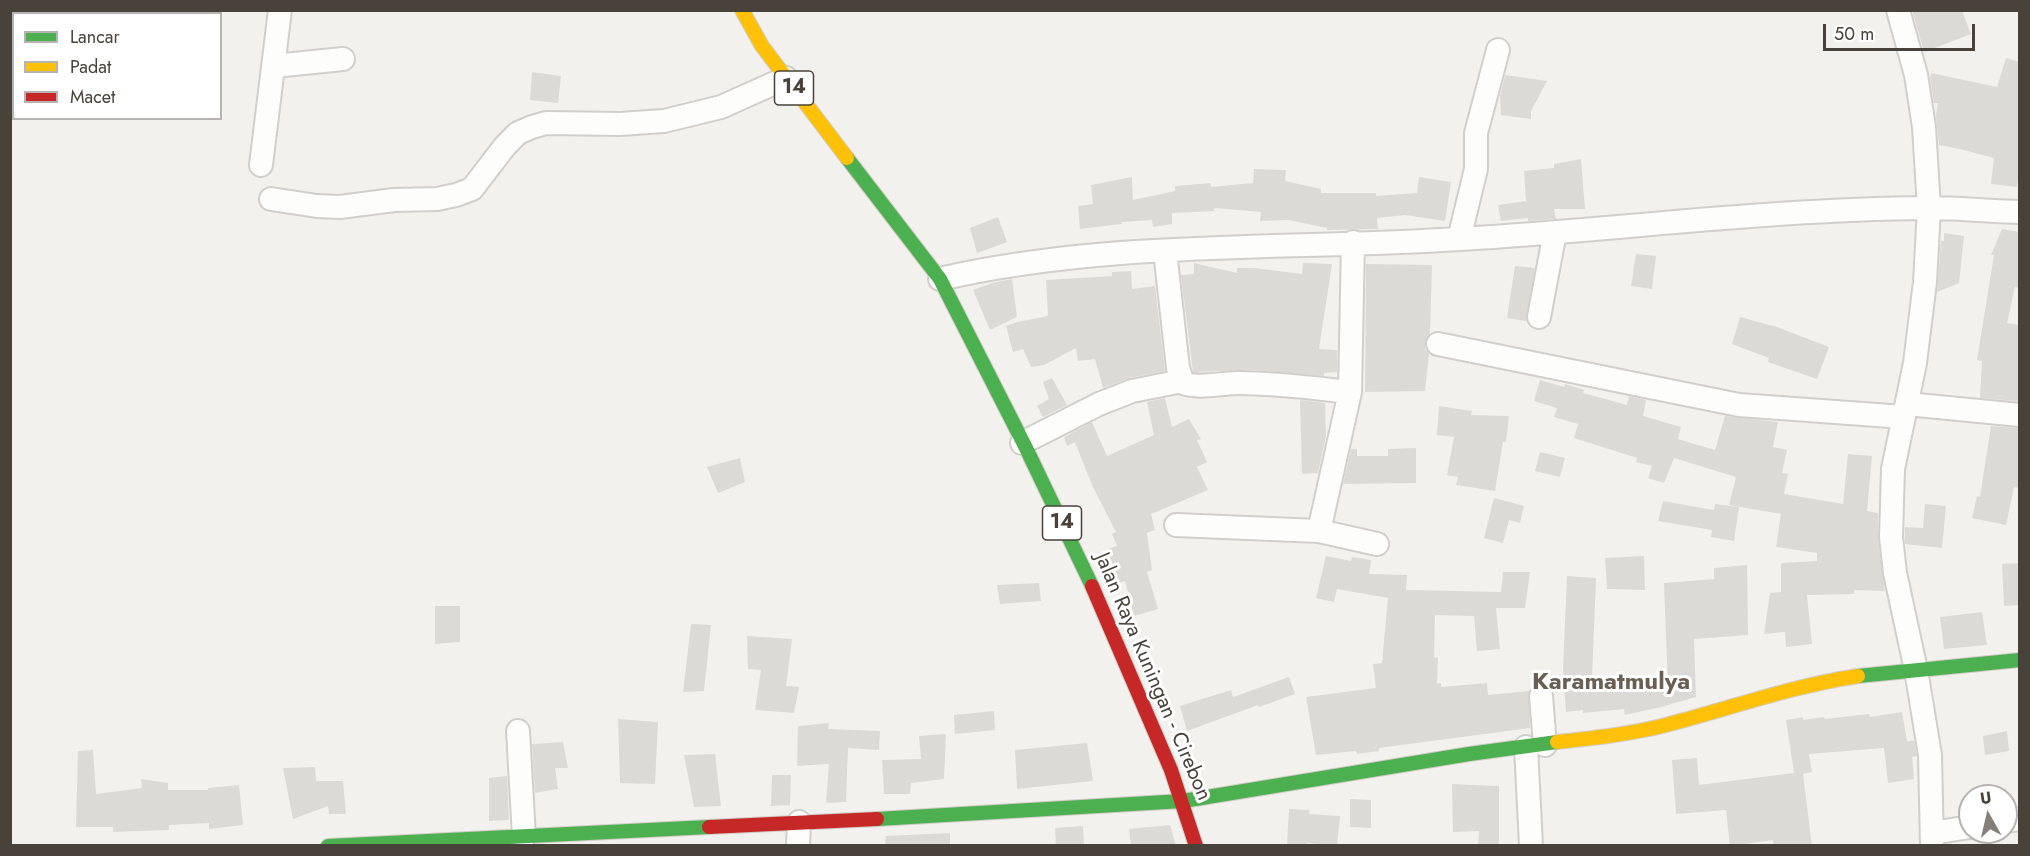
<!DOCTYPE html>
<html>
<head>
<meta charset="utf-8">
<style>
	body { margin:0 }
	#map { position:relative; width:2030px; height:856px; overflow:hidden; background:#f3f1ee; font-family:Jost,sans-serif }
	canvas { display:block }
	.frame { position:absolute; inset:0; border:12px solid #48423a; pointer-events:none }
	.legend { position:absolute; left:12px; top:12px; width:210px; height:108px; box-sizing:border-box; background:#fff; border:2px solid #b6b3b0; margin:0; padding:8px 10px; list-style:none; font-size:18px; color:#48423a }
	.legend li { display:flex; align-items:center; gap:12px; height:30px }
	.legend b { width:30px; border:2px solid #b6b3b0 }
	.north { position:absolute; left:1958px; top:784px; width:60px; height:60px; box-sizing:border-box; background:#fff; border:2px solid #b6b3b0; border-radius:50%; rotate:352deg; font-size:16px; font-weight:700; line-height:24px; text-align:center; color:#48423a }
	.north::after { content:''; display:block; margin:auto; width:21px; height:27px; background:#847f79; clip-path:polygon(50% 0,100% 100%,50% 72%,0 100%) }
	.scale { position:absolute; left:1823px; top:24px; width:152px; height:27px; box-sizing:border-box; border:3px solid #48423a; border-top:0; padding-left:8px; font-size:18px; line-height:21px; white-space:nowrap; color:#48423a; -webkit-text-stroke:4px #fff; paint-order:stroke }
</style>
</head>
<body>
<div id="map">
<canvas width="2030" height="856"></canvas>
<div class="frame"></div>
<ul class="legend">
<li><b style="height:8px;background:#4caf50"></b>Lancar</li>
<li><b style="height:8px;background:#ffc107"></b>Padat</li>
<li><b style="height:8px;background:#c62828"></b>Macet</li>
</ul>
<div class="north">U</div>
<div class="scale">50 m</div>
</div>
<script>
const ctx = document.querySelector('canvas').getContext('2d');
ctx.lineJoin = 'round';
function paint(path, color) { ctx.fillStyle = color; ctx.fill(path, 'evenodd'); }
function strokePath(path, color, width, dash) { ctx.strokeStyle = color; ctx.lineWidth = width; ctx.lineCap = dash ? 'butt' : 'round'; ctx.setLineDash(dash || []); ctx.stroke(path); }
function write(font, color, halo, rows, align = 'center') {
  ctx.font = font + ' Jost,sans-serif'; ctx.lineWidth = 6; ctx.setLineDash([]); ctx.textBaseline = 'middle'; ctx.strokeStyle = halo; ctx.fillStyle = color; for (const [text, x, y, turn = 0] of rows) {
    ctx.save(); ctx.translate(x, y); ctx.rotate((+turn || 0) * Math.PI / 180); ctx.textAlign = isNaN(turn) ? turn : align; if (halo) ctx.strokeText(text, 0, 0); ctx.fillText(text, 0, 0); ctx.restore();
  }
}
paint(new Path2D(`
	M1912 10H1962L1971 34 1924 52Z
	M2006 58 2019 62V170L2017 187 1991 184 1994 158 1960 149 1939 145 1936 115 1938 103H1934L1930 78 1931 73 1997 87Z
	M532 72 561 76 558 103 530 100Z
	M1505 75 1547 81 1531 111V119L1501 115 1500 96Z
	M1581 159 1585 209H1554L1556 219 1528 221V218L1501 221 1498 205 1526 201 1524 171 1554 168V164Z
	M1254 169 1286 170 1285 181 1321 189V193H1376V196L1417 193 1419 177 1451 182 1445 221 1405 215 1377 218 1378 229 1327 230V228L1288 220 1260 221 1261 212 1214 208V211L1172 213V224L1153 227 1152 220 1122 222V224L1080 229 1078 206 1093 204 1091 185 1132 177 1133 200 1175 191V186L1210 183 1211 187 1253 183Z
	M998 217 1007 242 977 253 970 228Z
	M2002 229 2019 232V288L2015 287 2007 323 2019 325V401L1980 398 1982 361 1977 360 1994 255H1991Z
	M1944 233 1964 236 1959 283 1937 292 1941 241H1944Z
	M1636 254 1656 256 1652 289 1631 286Z
	M1194 263 1237 273V268H1254L1302 274 1303 263 1332 264 1319 349 1337 350V372L1324 373V376L1253 370 1193 372 1181 275 1194 274Z
	M1366 264 1432 265 1430 334 1425 342V349L1429 354 1425 391 1365 392Z
	M1515 266 1535 268 1526 321 1507 318Z
	M1131 271 1132 289 1155 286 1165 371 1129 378 1103 388 1095 359 1078 361 1076 348 1044 365 1031 367 1023 349 1013 352 1006 326 1017 322 1048 316 1046 280 1112 276V272Z
	M1012 279 1017 317 990 330 973 290 992 283Z
	M1740 317 1777 327 1829 347 1817 379 1768 362 1769 358 1732 344Z
	M1052 378 1067 405 1043 417 1037 406 1049 399 1043 382Z
	M1540 380 1564 387 1565 384 1584 390 1583 393 1627 405 1629 396 1646 400 1643 416 1681 427 1678 439 1715 450 1725 416 1778 422 1773 447 1787 450 1782 473 1788 474 1784 494 1843 504 1848 454 1872 456 1867 511 1878 513V538L1885 591 1854 590V594L1807 595 1812 644 1786 647 1785 632 1764 634 1770 593 1781 592V563L1817 561V553L1776 547 1781 514 1729 505 1736 477 1674 458 1664 483 1648 478 1652 466 1636 462 1637 458 1574 438 1578 424 1554 417 1557 408 1534 401Z
	M1165 398 1172 427 1189 419 1201 439 1197 440 1207 462 1197 467 1208 490 1151 514 1155 530 1147 533 1152 570 1147 572 1158 609 1134 616 1125 581 1116 584 1108 549 1117 546 1112 534 1116 532 1092 485 1075 442 1067 446 1064 437 1092 422 1107 456 1154 435 1147 402Z
	M1300 400 1325 403 1326 436 1318 473 1302 474Z
	M1439 406 1472 411 1471 415 1509 416 1506 442H1503L1495 491 1456 485 1458 477 1447 475 1454 437 1437 435Z
	M1991 426 2019 428V488L2014 487 2006 525 1972 518 1977 496 1980 497Z
	M1416 448V483L1343 484 1351 449H1357V456H1388V449Z
	M1540 452 1565 458 1560 477 1535 471Z
	M740 458 745 482 718 493 707 467Z
	M1494 498 1524 506 1520 523 1509 520 1503 543 1484 538Z
	M1663 501 1714 510 1715 504 1739 507 1734 541 1711 537 1712 530 1658 521Z
	M1925 504 1946 506 1942 548 1905 544V527L1923 528Z
	M1326 556 1351 561 1352 557 1371 560 1369 574 1407 575 1406 590 1501 592 1503 572H1530L1525 608H1496L1500 649 1477 651 1474 616 1435 615 1434 657 1438 658 1437 684 1441 683V687L1487 683 1488 695 1529 691 1530 728 1379 748V751L1357 754 1356 751 1316 755 1306 697 1376 688 1373 664 1382 663 1388 598 1337 589 1334 602 1316 598Z
	M1644 556 1645 590 1607 589 1605 558Z
	M2019 563V605L2004 606 2002 564Z
	M1747 565 1748 635 1694 639 1696 697 1661 707 1625 715 1624 709 1583 713V710L1566 712 1563 670 1567 576 1596 578 1592 678 1613 676 1615 691 1668 687 1664 583 1714 579V568Z
	M1039 583 1041 601 1000 604 997 585Z
	M435 606H460V642L435 644Z
	M1982 612 1987 645 1944 649 1940 617Z
	M691 624 711 625 704 691 683 692Z
	M747 636 792 639 786 686 799 687 794 713 755 710 761 670 748 669Z
	M1289 677 1295 694 1259 707 1258 705 1187 731 1180 706 1231 690 1233 697Z
	M994 711 995 730 955 734 954 715Z
	M1902 712 1907 741H1914L1917 756 1912 757 1914 779 1888 783 1884 748 1809 754 1812 772 1803 774 1812 846H1774L1773 840 1730 846 1726 810 1676 814 1672 760 1697 758 1699 785 1794 773 1786 720 1803 717V720L1824 717 1825 719 1869 714 1870 717Z
	M618 719 658 722 655 784 620 783Z
	M829 723 828 729 880 731 879 750 848 748 846 802 826 803 829 764 797 766 798 726Z
	M2007 731 2009 751 1985 755 1983 736Z
	M946 734 944 779 911 783 910 794H884L882 760 921 759 919 736Z
	M563 742 568 768H555L558 789 535 793 532 744Z
	M1087 743 1093 781 1017 789 1015 750Z
	M93 750 96 794 142 788 141 779 168 783V790H208V788L239 785 243 825 209 829V823L169 825V830L113 832V827H76L78 751Z
	M715 754 721 806 694 807 684 755Z
	M315 767 316 781H343L346 814H329L328 806 293 819 283 768Z
	M772 775H791L790 805 771 806Z
	M507 776 509 820 489 821V778Z
	M1452 784 1499 786V846H1478L1479 831 1453 832Z
	M1350 799 1371 800V828L1350 827Z
	M1289 809 1310 810 1309 814 1340 816 1337 846 1307 843V845L1287 844Z
	M1170 825 1176 846H1131L1129 829Z
	M1083 826 1084 846H1056L1055 828Z
	M950 833V846H885L886 836Z`), '#dcdad7');
const street = new Path2D(`
	M1898 10 1916 75 1924 127 1929 208 1925 282 1915 363 1893 469 1891 537 1895 573 1916 670 1930 755 1932 846
	M274 66 343 59
	M261 165 280 10
	M271 199 317 206 340 207 394 200 437 199 456 195 472 189 505 146 518 133 532 127 546 123 620 124 664 121 721 107 786 78
	M1459 239 1476 169V133L1498 50
	M1165 251 1178 368 1183 383C1200 389 1221 383 1239 383 1276 383 1313 388 1350 392
	M940 279C1110 240 1287 250 1460 239 1616 230 1771 209 1927 208 1958 208 1989 211 2020 212
	M1539 317 1555 232
	M1438 344 1739 405 1904 417
	M1907 404 2020 415
	M1022 443 1099 404 1132 391 1182 381
	M1176 525 1319 531 1377 544
	M1319 531 1350 392 1353 242
	M1541 696 1545 745
	M518 731 524 837
	M1526 747 1531 846
	M2006 821 2020 819
	M1932 833 1970 827
	M798 846 799 822`);
const fast = new Path2D(`
	M847 158 940 279 1026 448 1092 586
	M1858 676 2020 660
	M877 819 1183 801 1469 754 1557 742
	M328 846 709 827`);
const slow = new Path2D(`
	M742 10 762 46 847 158
	M1557 742C1593 738 1631 734 1666 725 1731 708 1792 686 1858 676`);
const jam = new Path2D(`
	M1092 586 1171 770 1196 846
	M709 827 877 819`);
strokePath(street, '#d1cfcc', 26);
strokePath(fast, '#d1cdc6', 16);
strokePath(slow, '#d1cdc6', 16);
strokePath(jam, '#d1cdc6', 16);
strokePath(street, '#fdfdfc', 22);
strokePath(fast, '#4caf50', 14);
strokePath(slow, '#ffc107', 14);
strokePath(jam, '#c62828', 14);
for (const [x, y, w] of [
	[794,88,39],
	[1062,523,39]
]) { const box = new Path2D(); box.roundRect(x - w / 2, y - 17, w, 34, 4.5); ctx.fillStyle = '#fff'; ctx.fill(box); strokePath(box, '#48423a', 1.5); }
write('bold 20px', '#48423a', null, [
	["14",794,88],
	["14",1062,523]
]);
write('21px', '#48423a', '#fff', [
	["Jalan Raya Kuningan - Cirebon",1152,677,67]
]);
write('bold 24px', '#6a5f53', '#fff', [
	["Karamatmulya",1611,683]
]);
</script>
</body>
</html>
